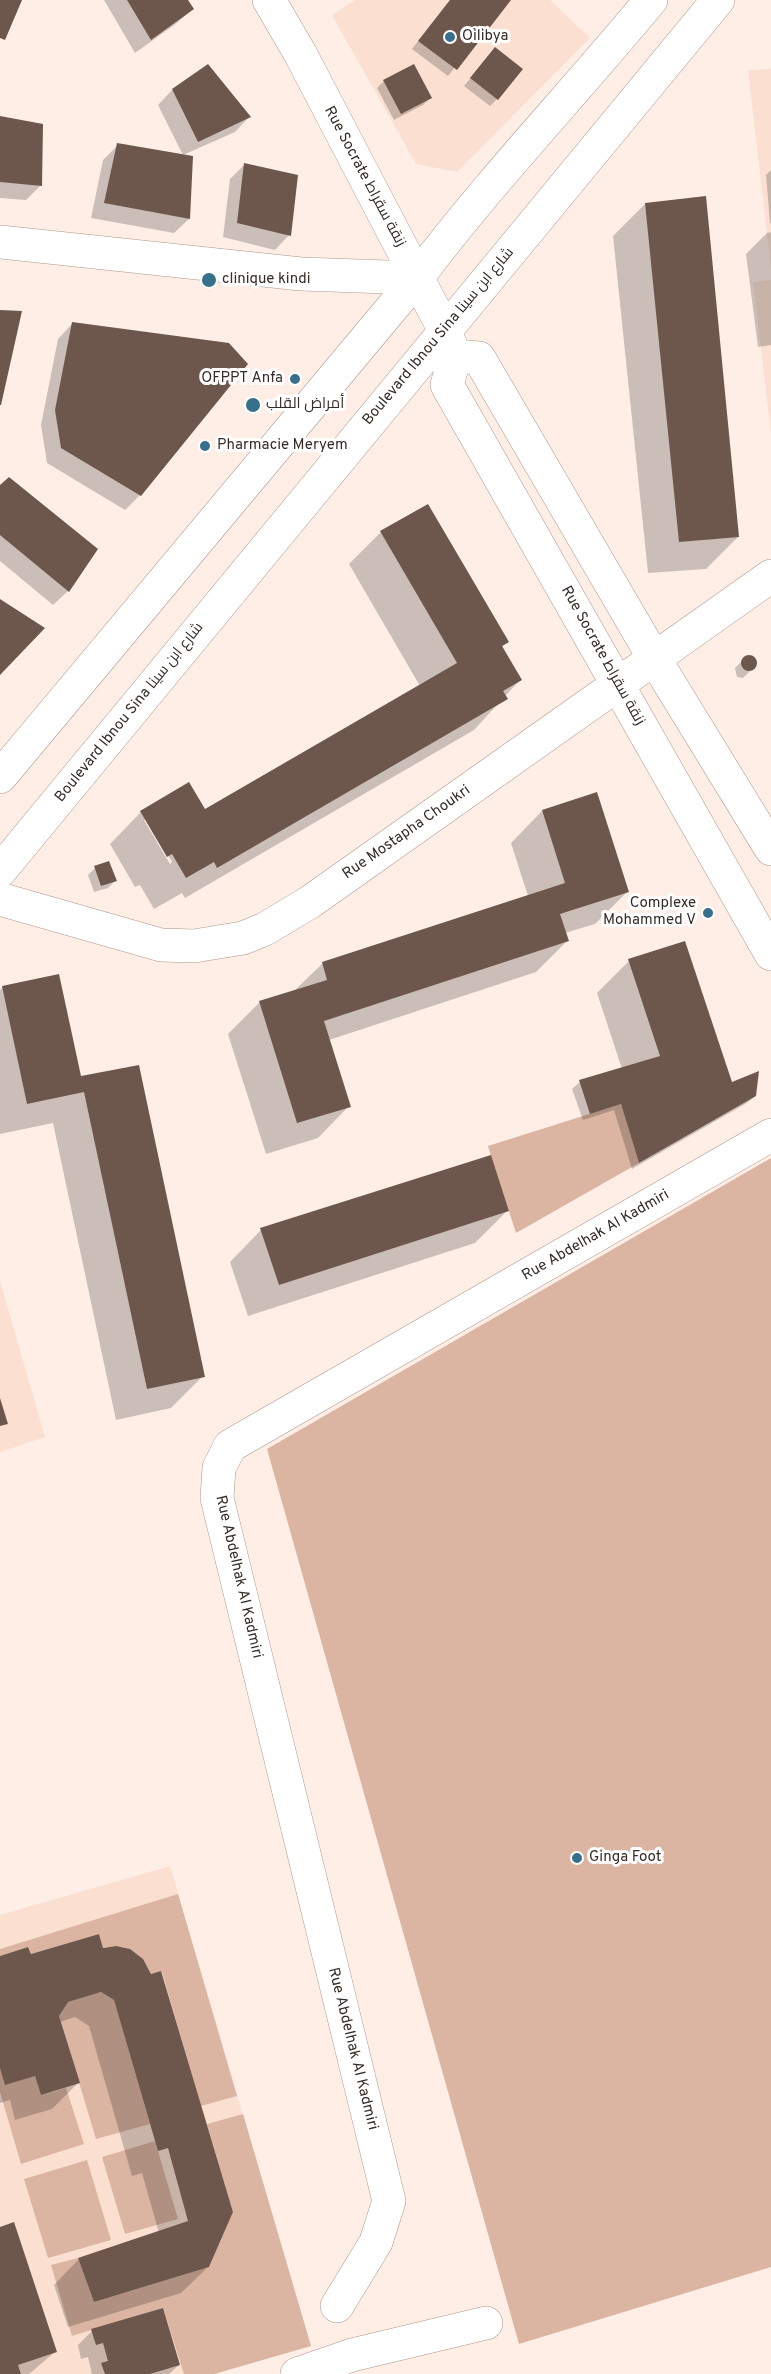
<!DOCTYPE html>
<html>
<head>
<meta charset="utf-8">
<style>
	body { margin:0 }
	canvas { display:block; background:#feeee6 }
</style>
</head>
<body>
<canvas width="771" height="2374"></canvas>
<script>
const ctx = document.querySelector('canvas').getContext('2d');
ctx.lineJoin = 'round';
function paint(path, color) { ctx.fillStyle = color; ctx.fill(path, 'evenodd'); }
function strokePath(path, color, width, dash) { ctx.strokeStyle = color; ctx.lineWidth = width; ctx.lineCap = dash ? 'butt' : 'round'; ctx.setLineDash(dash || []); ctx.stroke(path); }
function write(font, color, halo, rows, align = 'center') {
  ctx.font = font + ' Overpass,Cairo,sans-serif'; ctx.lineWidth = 6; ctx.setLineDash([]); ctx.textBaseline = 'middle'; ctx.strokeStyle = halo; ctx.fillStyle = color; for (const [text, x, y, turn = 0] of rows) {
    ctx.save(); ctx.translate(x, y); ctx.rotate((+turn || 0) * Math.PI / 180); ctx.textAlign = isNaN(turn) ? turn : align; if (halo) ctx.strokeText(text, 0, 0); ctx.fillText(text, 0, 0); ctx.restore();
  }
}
paint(new Path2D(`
	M355 0H550L590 38 457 172 416 164 332 15Z
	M771 69V268L748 70Z
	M771 280V433L753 282Z
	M0 1281 45 1437 0 1452Z
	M170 1866 311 2346 214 2374H0V1915Z`), '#fbe0d2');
paint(new Path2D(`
	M621 1104 639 1163 516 1233 488 1146Z
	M771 1158V2267L519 2344 267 1449Z
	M178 1894 237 2096 201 2106 162 1972 151 1974C142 1954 126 1942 103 1948L99 1934 31 1954 28 1947 0 1956V1949Z
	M101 1992 114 2000 150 2124 96 2139 59 2016 68 2002Z
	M0 2068 35 2076 41 2095 66 2088 84 2144 21 2164 0 2092Z
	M243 2114 311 2346 214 2374H184L163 2308 72 2336 51 2265 78 2258 94 2302 209 2267 233 2212 207 2124Z
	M155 2141 178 2219 125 2234 102 2157Z
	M87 2160 111 2240 48 2258 24 2179Z`), '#dbb5a2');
paint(new Path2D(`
	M104 0H186L192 9 177 23 135 53Z
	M450 0H509L448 76 412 49Z
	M488 56 497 99 490 106 464 86Z
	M384 81 430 98 423 105 394 120 377 88Z
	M172 90 249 117 235 132 183 155 158 105Z
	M0 117 40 186 26 200 0 198Z
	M118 145 192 157 189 219 174 233 91 218 103 160Z
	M244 165 289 235 275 250 223 237 230 179Z
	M771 170V223H770L766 175Z
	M645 204 738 537 706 569 648 573 613 236Z
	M771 232V345L758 347 746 254 767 233Z
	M72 324 140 495 125 510 47 463 41 425 58 339Z
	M0 487 96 549 68 591 53 605 0 561Z
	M381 532 507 642 501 648 520 680 474 730 185 898 182 893 154 909 140 885 135 887 110 844 141 812 205 811 420 686 349 564ZM144 820H147L172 862 170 864Z
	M746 657 755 661 750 671 743 678 737 677 735 668Z
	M542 811 627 892 595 924 565 933 568 940 536 972 329 1040 349 1106 318 1138 266 1154 228 1034 260 1002 294 991 323 963 528 896 511 843Z
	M95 868 115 881 108 888 94 892 88 875Z
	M629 961 730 1083 755 1096 747 1103 632 1169 614 1110 583 1120 572 1089 580 1082 622 1069 597 993Z
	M3 987 80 1078 203 1376 171 1408 116 1420 53 1123 0 1134V990Z
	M507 1211 475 1243 248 1316 230 1262 261 1230Z
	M98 1936 208 2267 181 2293 68 2327 54 2285 79 2259 159 2233 142 2173 132 2176 89 2026 75 2017 60 2022 78 2083 52 2109 15 2120 10 2100 0 2103V1957L30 1956Z
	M0 2228 55 2352 29 2374H0Z
	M92 2331 179 2365 169 2374H92L88 2357 81 2359 78 2345Z`), '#0003');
paint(new Path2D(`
	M0 0H22L5 40 0 38Z
	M127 0H188L194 9 151 40Z
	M450 0H511L457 70 418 41Z
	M495 47 523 69 498 100 470 78Z
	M208 64 251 117 198 142 172 89Z
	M414 64 432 98 401 114 383 80Z
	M0 116 43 124 42 186 0 182Z
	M117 143 193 156 190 219 104 203Z
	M244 163 298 175 291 236 237 223Z
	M706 196 739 537 679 542 645 203Z
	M0 310 22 311 1 405H0Z
	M72 322 229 343 248 364 141 496 61 448 55 410Z
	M9 477 98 549 69 592 0 535V485Z
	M428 504 509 642 502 646 522 680 503 691 508 699 217 868 214 862 186 878 172 854 167 857 140 811 189 782 205 809 457 663 380 531Z
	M0 599 45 628 0 675Z
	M741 663a8 8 0 1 1 16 0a8 8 0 1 1-16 0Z
	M597 792 629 892 560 914 569 941 324 1021 351 1107 297 1123 259 1001 327 980 322 962 565 883 542 810Z
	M109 861 117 881 101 886 94 866Z
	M685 941 732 1082 759 1071 756 1096 639 1163 621 1104 590 1114 579 1080 660 1056 628 959Z
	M59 974 81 1076 139 1065 205 1377 147 1389 84 1092 27 1104 2 986Z
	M491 1155 509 1211 279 1285 260 1228Z
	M0 1398 8 1424 0 1426Z
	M99 1934 103 1948 116 1946 130 1949 143 1959 151 1974 161 1971 233 2212 209 2267 94 2302 78 2258 188 2221 168 2148 158 2151 114 2000 101 1992 68 2002 59 2016 80 2083 41 2095 35 2076 5 2085 0 2068V1956L28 1947 31 1954Z
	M14 2222 57 2352 18 2365 21 2374H0V2227Z
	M163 2308 180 2365 150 2374H105L101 2363 108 2361 103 2343 96 2345 91 2329Z`), '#6d574c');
const minor = new Path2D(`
	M269 0 301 55 445 331 455 356 447 385 771 954
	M0 242 301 274 417 278
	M455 356 479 358 654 658 771 849
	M0 899 161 945 194 946 243 938 265 929 310 902 771 576
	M337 2306 376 2242 389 2201 217 1498 219 1468 230 1446 771 1135
	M297 2374 352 2355 486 2323`);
const major = new Path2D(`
	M0 777 417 278C490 181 574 93 651 0
	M0 871 718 0`);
strokePath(minor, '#af978b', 34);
strokePath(major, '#af978b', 34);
strokePath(minor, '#fff', 33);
strokePath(major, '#fff', 33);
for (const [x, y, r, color] of [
	[450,37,6,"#37708a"],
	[209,280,8,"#37708a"],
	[295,379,6,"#37708a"],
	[253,405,8,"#37708a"],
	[205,446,6,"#37708a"],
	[708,913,6,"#37708a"],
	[577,1858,6,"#37708a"]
]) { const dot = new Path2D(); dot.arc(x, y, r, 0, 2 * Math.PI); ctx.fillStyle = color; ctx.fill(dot); strokePath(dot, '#fff', 2); }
write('15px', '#362c27', '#fff', [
	["Oilibya",462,37],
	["clinique kindi",222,280],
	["OFPPT Anfa",283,379,"right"],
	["أمراض القلب",266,405],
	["Pharmacie Meryem",217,446],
	["Complexe",696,904,"right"],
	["Mohammed V",696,921,"right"],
	["Ginga Foot",589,1858]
], 'left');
write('15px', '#362c27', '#fff', [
	["Rue Socrate زنقة سقراط",364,177,62],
	["Boulevard Ibnou Sina شارع ابن سينا",439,337,-50],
	["Rue Socrate زنقة سقراط",602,656,61],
	["Boulevard Ibnou Sina شارع ابن سينا",130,713,-51],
	["Rue Mostapha Choukri",407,833,-35],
	["Rue Abdelhak Al Kadmiri",596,1236,-30],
	["Rue Abdelhak Al Kadmiri",238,1577,77],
	["Rue Abdelhak Al Kadmiri",352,2049,76]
]);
</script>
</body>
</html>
